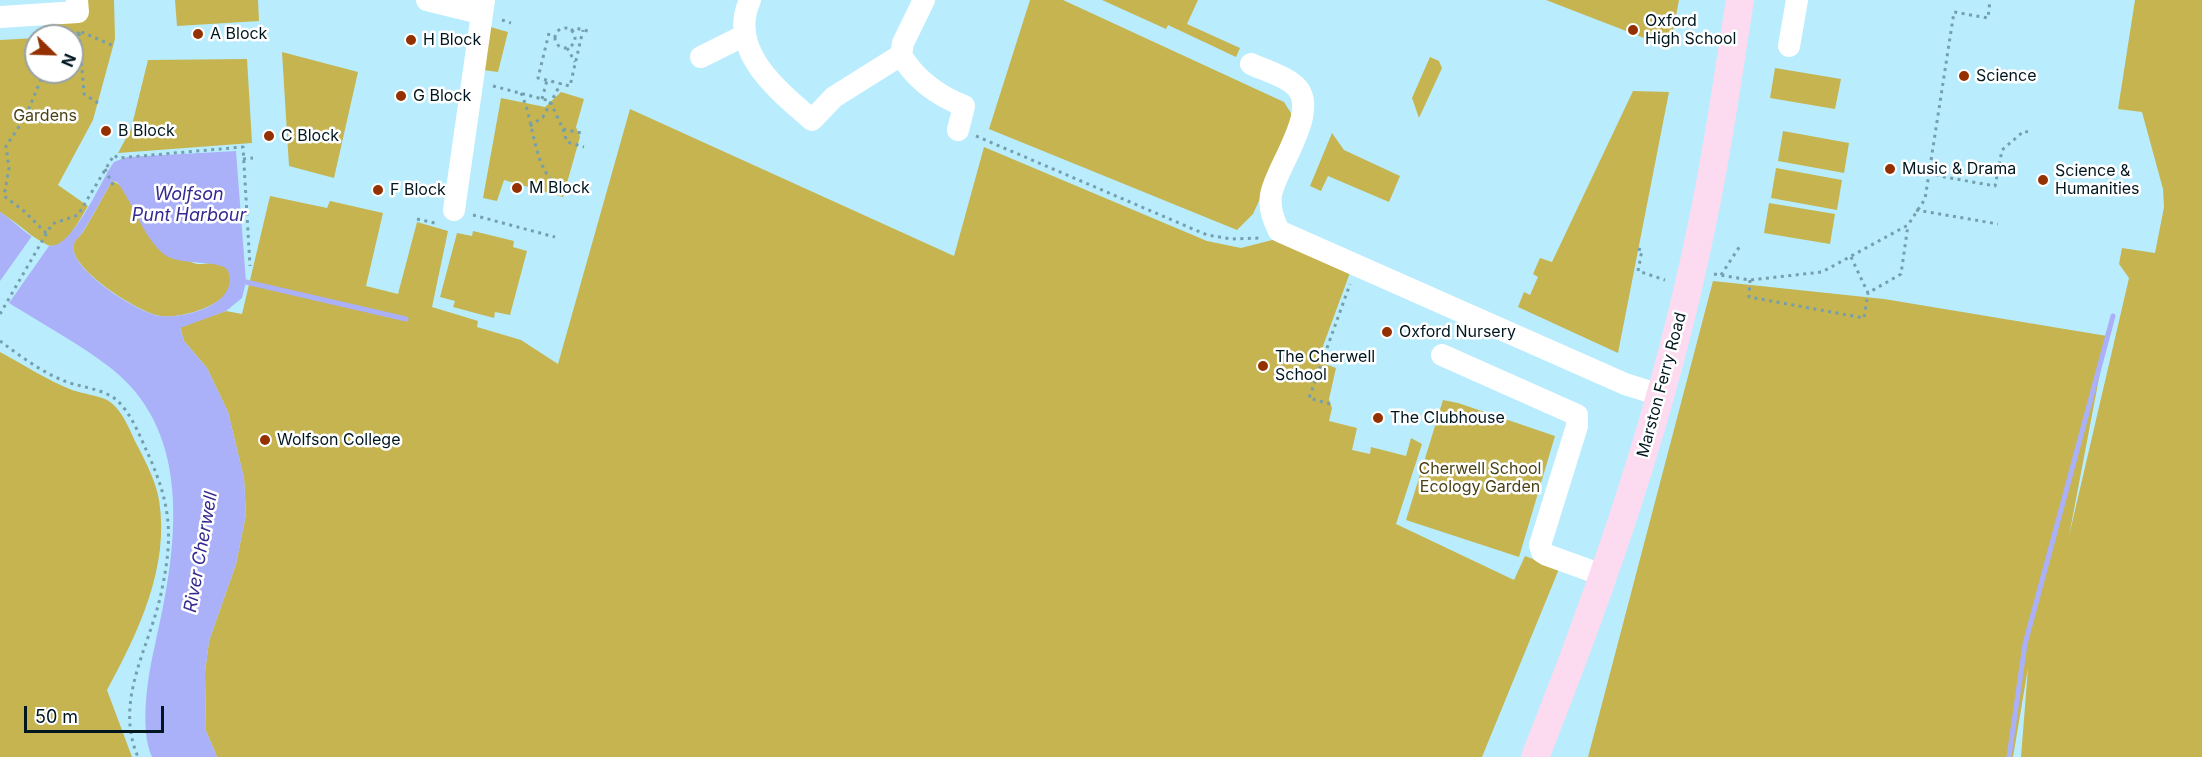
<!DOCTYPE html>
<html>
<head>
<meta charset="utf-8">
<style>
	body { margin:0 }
	#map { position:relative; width:2202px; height:757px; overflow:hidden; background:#b9edfe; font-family:Inter,sans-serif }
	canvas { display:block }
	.north { position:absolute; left:24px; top:24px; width:60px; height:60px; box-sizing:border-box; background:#fff; border:2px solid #99a2a5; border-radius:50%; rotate:113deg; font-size:16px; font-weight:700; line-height:24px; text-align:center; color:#00171f }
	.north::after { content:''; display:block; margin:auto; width:21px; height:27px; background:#953100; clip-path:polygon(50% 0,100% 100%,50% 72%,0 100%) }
	.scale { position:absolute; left:24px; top:706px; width:140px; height:27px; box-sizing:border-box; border:3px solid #00171f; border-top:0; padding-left:8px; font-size:18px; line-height:21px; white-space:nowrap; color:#00171f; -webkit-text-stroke:4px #fff; paint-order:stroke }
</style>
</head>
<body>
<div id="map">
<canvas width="2202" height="757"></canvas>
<div class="north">N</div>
<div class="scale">50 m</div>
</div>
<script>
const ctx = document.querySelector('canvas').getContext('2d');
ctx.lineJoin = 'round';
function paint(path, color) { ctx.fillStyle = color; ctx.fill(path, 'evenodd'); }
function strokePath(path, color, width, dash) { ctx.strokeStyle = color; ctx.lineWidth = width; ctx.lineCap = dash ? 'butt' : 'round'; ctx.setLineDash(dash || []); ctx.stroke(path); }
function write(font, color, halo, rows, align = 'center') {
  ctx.font = font + ' Inter,sans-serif'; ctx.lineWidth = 5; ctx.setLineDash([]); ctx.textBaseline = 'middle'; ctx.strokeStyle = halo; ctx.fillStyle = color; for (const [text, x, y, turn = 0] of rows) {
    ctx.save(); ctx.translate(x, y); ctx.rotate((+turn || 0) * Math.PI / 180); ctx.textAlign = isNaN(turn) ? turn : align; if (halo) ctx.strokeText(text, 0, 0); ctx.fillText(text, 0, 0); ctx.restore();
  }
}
paint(new Path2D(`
	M81 0H114L115 39 93 120 58 185 88 206C51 272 49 243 0 212V40L36 38V72H72V36H46L44 14Z
	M175 0H258L259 21 177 26Z
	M1030 0H1063L1284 102 1291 113 1293 127 1253 214 1237 230 989 129Z
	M1102 0H1198L1187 24 1240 48 1236 57 1168 25 1166 29Z
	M1546 0H1679L1670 48Z
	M2135 0H2202V757H2021L2028 668 2013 757H1588L1713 281 1884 299 2107 336 2069 536 2129 278 2119 264 2122 248 2155 253 2164 207 2163 189 2142 112 2118 109Z
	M487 26 508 32 498 72 483 70Z
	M282 52 358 72 334 178 289 166Z
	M1430 57 1439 61 1442 68 1419 118 1412 98Z
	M247 59 252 143 118 153 131 129 148 60Z
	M1775 68 1841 79 1835 109 1770 98Z
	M1633 91 1669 92 1618 353 1518 307 1524 292 1530 295 1538 277 1533 274 1540 258 1552 262Z
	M561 92 584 99 576 127 580 137 563 197 504 180 497 201 483 198 501 98 545 107Z
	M630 109 954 256 984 147 1207 241 1241 248 1280 238 1351 270 1319 357 1325 364 1336 368 1329 399 1332 408 1329 421 1357 428 1352 450 1370 454 1371 447 1406 456 1411 438 1422 444 1396 524 1514 580 1525 556 1559 569 1482 757H217L206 731 205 672 209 641 236 564 246 514 244 478 228 412 207 368 184 341 180 327 226 311 242 314 270 196 327 208 330 201 383 213 366 286 398 294 417 222 448 231 432 307 478 321 477 327 521 340 558 364Z
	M1783 131 1849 143 1844 173 1778 161Z
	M1332 133 1344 150 1400 176 1389 202 1328 176 1321 191 1310 186Z
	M1776 168 1842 180 1837 210 1771 198Z
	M112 181C130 186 137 218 147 232 151 238 159 242 165 245 174 251 186 262 197 264 205 265 221 259 227 268 250 300 182 320 160 316 140 313 65 267 74 243 75 240 80 236 83 232 93 216 102 198 112 181Z
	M1769 203 1835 214 1830 244 1764 233Z
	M473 231 514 241 513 247 527 251 510 315 495 312 494 318 453 307 455 301 440 297 457 233 472 236Z
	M0 352C24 365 47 380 72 390 83 394 97 395 107 400 122 408 130 431 137 445 146 462 156 482 159 500 170 567 138 633 107 690L132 757H0Z
	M1443 400 1458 403 1555 436 1519 557 1406 520Z`), '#c5b450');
paint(new Path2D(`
	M236 151 246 282 242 298 226 311 180 328 184 341 207 368 228 412 244 478 246 514 236 564 209 641 205 672 206 731 217 757H152C139 729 148 674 155 645 176 553 196 436 112 369 78 342 36 321 0 297V212C16 222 29 238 46 245 71 255 101 179 114 162L127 157ZM112 181 117 182C134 204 143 238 165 255 179 266 223 259 228 271 240 304 185 319 160 316 140 314 66 268 74 244 75 240 80 236 82 233 93 216 102 198 112 181Z`), '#abb1f9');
paint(new Path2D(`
	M32 236 49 246 9 303 0 297V281Z`), '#b9edfe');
strokePath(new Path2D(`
	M246 282 406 319
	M2009 757 2025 644 2113 316`), '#abb1f9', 5);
strokePath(new Path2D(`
	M502 20 511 23
	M555 38a10 10 0 1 1 20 0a10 10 0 1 1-20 0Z
	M571 31 575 28 588 31
	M549 33 538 78 570 86 583 30
	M72 39 79 32
	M567 48 575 62
	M44 72 25 118 6 146 9 168 4 196 24 211 47 234
	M493 86 550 101 563 129 581 133
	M521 93C536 126 531 164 560 190
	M542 99 547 80
	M98 103 84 94 79 31 114 46
	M530 126 543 117 561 83
	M563 129 567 142 584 147
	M976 136 1207 235 1231 239 1260 238
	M243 159 253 158
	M105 169 114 187
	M1928 174 1995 186 2002 150 2024 131 2031 133
	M1916 210 1998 224
	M473 215 555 237
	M417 219 439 224
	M1638 249 1642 250 1638 271 1665 280
	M1851 257 1868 293 1901 274 1908 225
	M1714 274 1750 280 1822 272 1908 225 1925 199 1954 12 1988 18 1990 0
	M1721 275 1740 246
	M1750 280 1749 297 1864 318 1868 293
	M0 314 52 224 78 215 114 155 118 158 243 147 250 266
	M0 341C19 355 40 371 62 380 78 387 100 388 114 398 131 411 140 437 149 456 171 506 173 536 162 589 151 646 113 699 138 757
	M1330 404 1309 398 1350 284`), '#759fac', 3, [3, 4.5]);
strokePath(new Path2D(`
	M427 0 480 13
	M750 0C727 51 778 90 812 120L834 97 901 55
	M924 0 903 43 901 55C915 79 939 96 964 106L958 130
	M0 17 78 12 77 0
	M1789 46 1797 0
	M701 57 743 36
	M1251 64C1264 70 1282 75 1293 84 1324 107 1275 168 1271 195 1269 208 1273 219 1279 231L1625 384 1660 395
	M454 210 484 0
	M1442 355 1577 415V426L1540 545 1542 552 1547 555 1605 576`), '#fff', 22);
strokePath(new Path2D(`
	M1535 757C1604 584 1665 407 1702 224 1718 150 1728 75 1740 0`), '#fcdaf0', 28);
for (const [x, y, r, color] of [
	[1633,30,6,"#953100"],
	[198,34,6,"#953100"],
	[411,40,6,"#953100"],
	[1964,76,6,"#953100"],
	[401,96,6,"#953100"],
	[106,131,6,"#953100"],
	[269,136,6,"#953100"],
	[1890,169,6,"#953100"],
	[2043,180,6,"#953100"],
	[517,188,6,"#953100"],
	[378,190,6,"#953100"],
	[1387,332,6,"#953100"],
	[1263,366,6,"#953100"],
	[1378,418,6,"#953100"],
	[265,440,6,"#953100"]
]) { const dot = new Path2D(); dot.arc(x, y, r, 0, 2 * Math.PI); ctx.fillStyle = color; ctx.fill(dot); strokePath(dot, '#fff', 2); }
write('16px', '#00171f', '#fff', [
	["Oxford",1645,21],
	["High School",1645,39],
	["A Block",210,34],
	["H Block",423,40],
	["Science",1976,76],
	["G Block",413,96],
	["B Block",118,131],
	["C Block",281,136],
	["Music & Drama",1902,169],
	["Science &",2055,171],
	["Humanities",2055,189],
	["M Block",529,188],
	["F Block",390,190],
	["Oxford Nursery",1399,332],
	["The Cherwell",1275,357],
	["School",1275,375],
	["The Clubhouse",1390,418],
	["Wolfson College",277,440]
], 'left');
write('16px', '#4a4215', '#fff', [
	["Gardens",45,116],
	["Cherwell School",1480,469],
	["Ecology Garden",1480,487]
]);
write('16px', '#00171f', '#fff', [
	["Marston Ferry Road",1662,385,-75]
]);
write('italic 18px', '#352a90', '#fff', [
	["Wolfson",189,195],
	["Punt Harbour",189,216],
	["River Cherwell",201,552,-80]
]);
</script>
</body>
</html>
